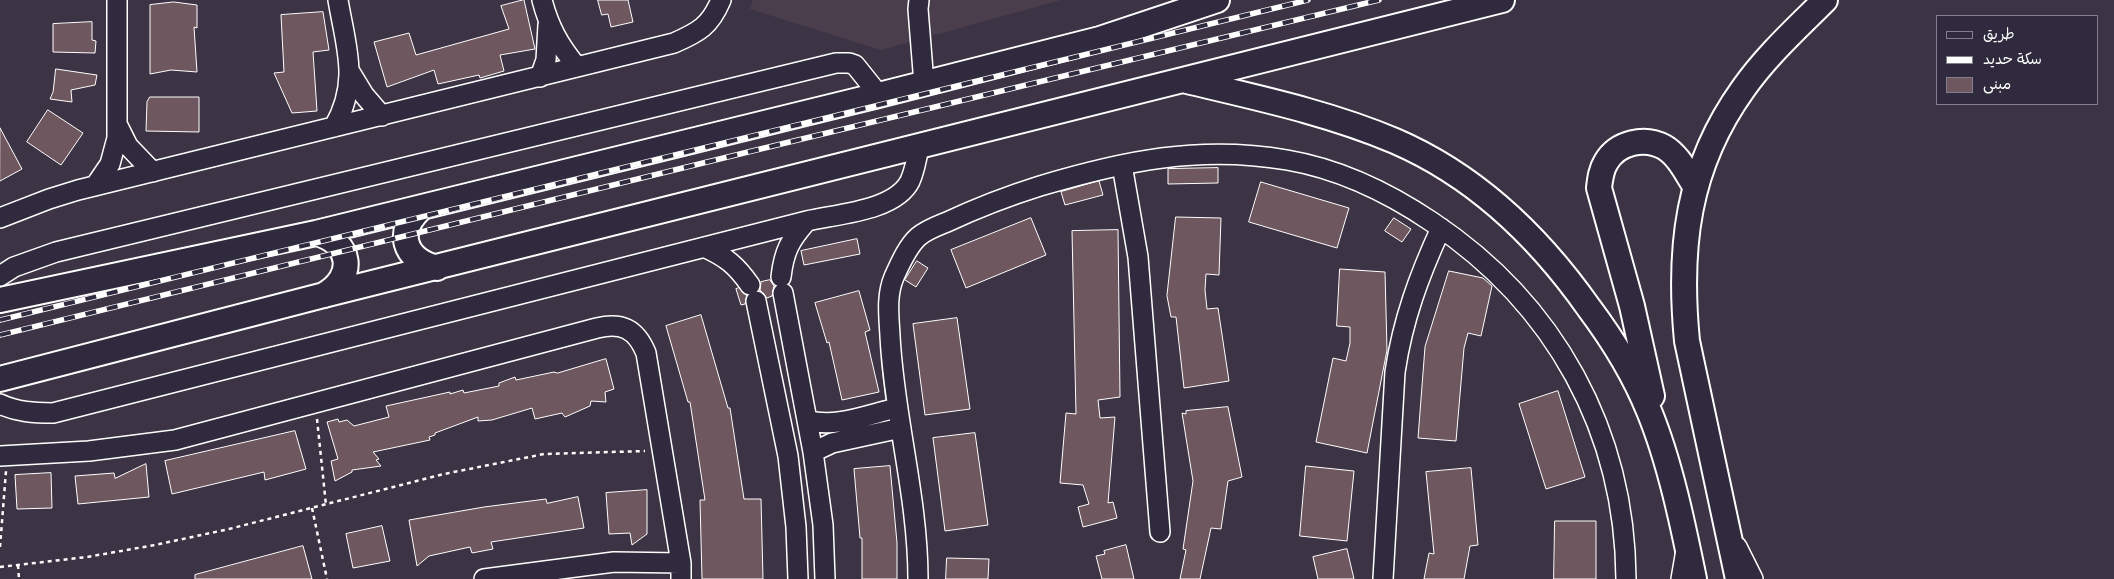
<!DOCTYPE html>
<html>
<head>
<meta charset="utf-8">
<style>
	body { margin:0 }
	#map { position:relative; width:2114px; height:579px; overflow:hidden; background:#3c3344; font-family:"Balsamiq Sans","Playpen Sans Arabic",sans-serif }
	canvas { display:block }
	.legend { position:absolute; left:1936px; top:15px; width:162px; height:90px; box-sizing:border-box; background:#2f2a3d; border:1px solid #827f8b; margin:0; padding:6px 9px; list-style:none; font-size:15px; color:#fff }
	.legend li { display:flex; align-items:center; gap:10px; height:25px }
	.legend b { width:25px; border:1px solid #827f8b }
</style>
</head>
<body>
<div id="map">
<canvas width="2114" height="579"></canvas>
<ul class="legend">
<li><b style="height:6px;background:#2f2a3d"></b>طريق</li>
<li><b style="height:6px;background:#fff"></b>سكة حديد</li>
<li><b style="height:14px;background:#6e575e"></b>مبنى</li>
</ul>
</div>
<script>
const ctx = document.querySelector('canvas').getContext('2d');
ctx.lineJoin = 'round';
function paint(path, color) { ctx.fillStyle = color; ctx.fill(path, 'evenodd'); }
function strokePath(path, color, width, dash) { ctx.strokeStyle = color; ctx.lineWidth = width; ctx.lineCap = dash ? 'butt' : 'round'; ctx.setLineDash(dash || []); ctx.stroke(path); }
paint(new Path2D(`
	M753 0H1061L881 50 750 9Z`), '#4b3e4c');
const building = new Path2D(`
	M524 0 535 49 500 55 504 71 480 78 479 75 438 84 434 70 387 87 374 42 409 33 416 55 509 29 501 6Z
	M598 0H628L633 22 611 27 608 14 602 15Z
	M174 2 197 5V28L194 27 197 72 171 70 150 74V5Z
	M323 12 329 50 313 52 317 111 292 113 274 73 284 72 281 15Z
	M92 22V40L96 41 95 53 53 52V24Z
	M56 69 97 75 95 85 71 90 72 102 50 99 53 92Z
	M150 97H199V132L146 131 147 102Z
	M48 110 83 133 61 165 27 142Z
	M0 128 22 169 0 181Z
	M1218 168V183L1168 184V169Z
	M1099 181 1103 195 1065 205 1061 192Z
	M1261 182 1349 208 1337 248 1249 222Z
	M1176 217 1221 218 1219 275 1206 274 1205 290 1207 309 1218 308 1229 381 1184 388 1176 317H1171L1167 296Z
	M1031 218 1046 255 966 288 951 250Z
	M1394 218 1411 229 1402 242 1385 231Z
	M1118 230 1120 397 1098 400 1100 418 1115 417 1108 503 1113 502 1117 518 1083 527 1078 507 1089 504 1083 485 1060 483 1066 413 1076 414 1072 231Z
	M857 239 860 254 804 265 801 251Z
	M917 261 928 268 916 287 905 280Z
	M1340 269 1385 272 1387 350 1367 453 1316 442 1333 358 1346 361 1350 343V327L1337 326Z
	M1449 271 1483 278 1492 286 1481 336 1468 333 1464 348 1456 441 1418 438 1425 347Z
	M770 280 774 286 772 296 767 298 760 290 761 282Z
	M739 288 747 296 745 304 741 305 736 289Z
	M859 291 870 330 865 332 879 392 842 400 829 342 827 343 815 303Z
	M701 315 728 408H730L744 499H761L763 579H702L700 500H705L690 402H688L666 326Z
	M957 318 970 409 925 415 913 324Z
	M606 359 614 389 605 392 606 402 591 401 590 406 565 417 562 413 535 419 532 408 492 420 478 421V417L435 433V435L429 437 430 440 373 452 379 459 376 460 381 466 352 470V472L335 481 331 461 338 459 327 422 338 419 339 422 347 420 354 426 389 417 386 406 450 392V394L463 390 464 393 499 386V383L515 377 516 380 554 372 557 373Z
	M1558 391 1585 477 1546 489 1519 404Z
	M1228 407 1242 477 1228 481 1221 529 1211 528 1200 579H1180L1186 550 1183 549 1193 481 1182 413 1186 414V411Z
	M295 431 306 469 265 480 264 472 172 494 165 461Z
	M975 433 988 525 945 531 933 438Z
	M146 464 149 497 78 504 75 476 114 473 115 478Z
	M890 466 897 543V579H862V538H860L854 469Z
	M1306 466 1354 471 1347 541 1300 536Z
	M1471 468 1478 545 1470 546 1464 579H1424L1429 553 1434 554 1426 472Z
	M51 473 52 508 17 509 15 475Z
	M647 490V534L632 545 630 533 609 534 606 493Z
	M578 497 584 528 491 542 493 549 472 553 470 547 429 556 417 566 409 520 484 507 546 499 547 503Z
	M1555 521H1596V579H1554Z
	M382 526 390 561 353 568 346 534Z
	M1126 545 1134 579H1102L1096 556 1105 554 1104 551Z
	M303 546 312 579H195V575Z
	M1347 549 1354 579H1318L1313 557Z
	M947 558 989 559 988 579H946Z`);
paint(building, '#6e575e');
strokePath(building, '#fff', 1);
const minor = new Path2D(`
	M542 0C549 27 559 45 577 67
	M919 0 918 9 924 84
	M350 72 364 95 382 116
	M540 77 546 60 548 25
	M118 126 128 146 153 172
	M334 127C360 81 346 48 338 0
	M1122 165 1138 257 1160 532
	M95 186 110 164 117 138V0
	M0 218 49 199 78 190 674 43C699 32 710 26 721 0
	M704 247C726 257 736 265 750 285
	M0 276 14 267 56 252 836 63H849L855 65 879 95
	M781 277C784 251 790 240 807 221
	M783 293 813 452 823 525 825 579
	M756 301 788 456 796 527 798 579
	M0 404C17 412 34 413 53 413L807 221C837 214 895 211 910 181 915 170 917 158 919 146
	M807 420C835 429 869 414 897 408
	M813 452 832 443 901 428
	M0 456 89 451 175 440 597 328C622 322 636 329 646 353L681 563V579
	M1737 547 1753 579
	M484 579 614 562 681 563
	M918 579C918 497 894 417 890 336 889 316 886 296 894 277 900 264 907 247 918 237 926 230 937 226 947 222 977 208 1008 196 1040 186 1124 161 1199 145 1287 160 1340 169 1389 193 1432 222 1555 304 1625 431 1626 579
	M1383 579 1395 372C1403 319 1419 276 1441 228
	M1681 579 1686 550`);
const major = new Path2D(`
	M1187 81C1258 98 1329 113 1395 141 1476 176 1539 237 1589 308 1613 340 1634 374 1649 411 1670 462 1683 525 1694 579
	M422 207C395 231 403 259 437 268
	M316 233C352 242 356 277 324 295
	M0 300 316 233 879 95 1100 39 1217 0
	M0 379 324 295 1502 0
	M1652 396 1632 306 1599 188C1600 179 1601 170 1606 162 1617 143 1644 136 1664 147 1678 155 1686 172 1695 186
	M1738 579 1687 341C1678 248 1687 167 1743 89 1766 56 1797 28 1825 0`);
strokePath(minor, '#fff', 22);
strokePath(major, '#fff', 28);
strokePath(new Path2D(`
	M317 419 326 505
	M312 508 327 579
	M0 547 6 471
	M18 565 19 579
	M0 567 87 557 155 545 229 529 444 474 544 454 645 451`), '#fff', 2.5, [4, 4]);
strokePath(minor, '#2f2a3d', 19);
strokePath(major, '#2f2a3d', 24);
const rail = new Path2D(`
	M0 320 1308 0
	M0 335 748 152 1379 0`);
strokePath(rail, '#fff', 5.5);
strokePath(rail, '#2f2a3d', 4, [11]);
</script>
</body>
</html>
